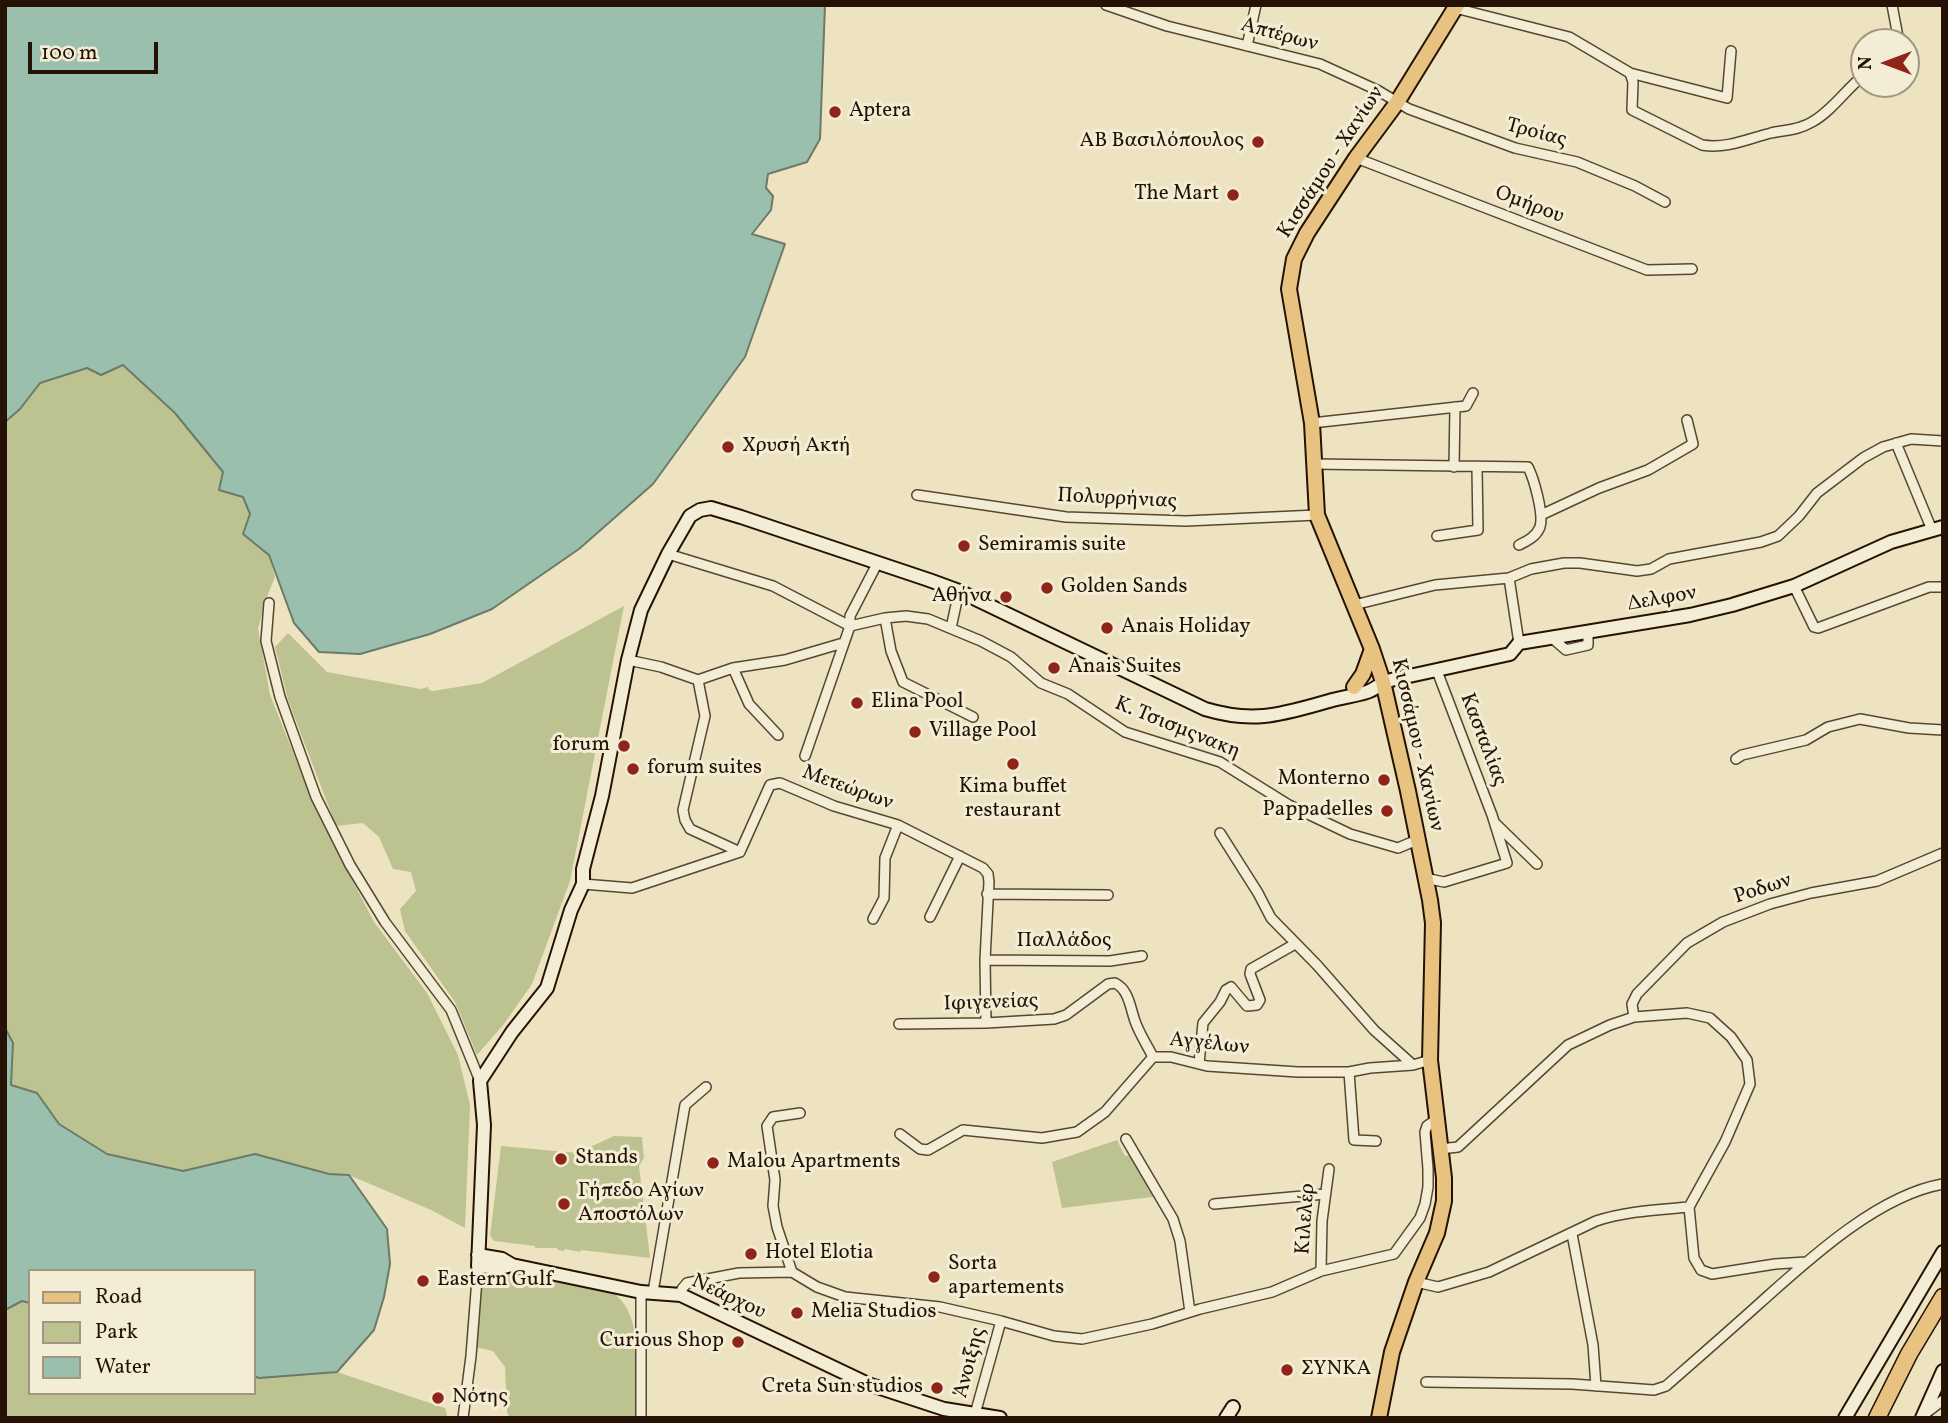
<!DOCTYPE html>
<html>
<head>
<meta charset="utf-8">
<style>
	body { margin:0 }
	#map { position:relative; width:1948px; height:1423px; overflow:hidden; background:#eee3c0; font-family:Vollkorn,serif }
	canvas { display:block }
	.frame { position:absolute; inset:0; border:7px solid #261204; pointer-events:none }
	.legend { position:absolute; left:28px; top:1269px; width:228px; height:126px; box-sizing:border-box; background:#f4edd6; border:2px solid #a29582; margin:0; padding:9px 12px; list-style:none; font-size:21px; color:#261204 }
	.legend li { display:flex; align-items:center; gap:14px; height:35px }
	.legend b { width:35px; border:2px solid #a29582 }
	.north { position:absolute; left:1850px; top:28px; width:70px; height:70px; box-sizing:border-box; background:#f4edd6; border:2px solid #a29582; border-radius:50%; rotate:270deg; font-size:19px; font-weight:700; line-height:28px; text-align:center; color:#261204 }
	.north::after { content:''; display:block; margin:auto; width:24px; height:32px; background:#8f2418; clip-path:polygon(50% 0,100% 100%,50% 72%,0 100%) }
	.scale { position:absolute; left:28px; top:42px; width:130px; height:32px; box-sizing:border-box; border:4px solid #261204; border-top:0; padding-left:9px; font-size:21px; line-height:24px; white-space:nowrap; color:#261204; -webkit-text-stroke:5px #f4edd6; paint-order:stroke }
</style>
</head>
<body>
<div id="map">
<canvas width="1948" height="1423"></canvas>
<div class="frame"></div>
<ul class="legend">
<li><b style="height:9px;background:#e7c280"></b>Road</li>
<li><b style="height:19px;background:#bcc390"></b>Park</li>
<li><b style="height:19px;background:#9bbfad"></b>Water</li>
</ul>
<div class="north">N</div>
<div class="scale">100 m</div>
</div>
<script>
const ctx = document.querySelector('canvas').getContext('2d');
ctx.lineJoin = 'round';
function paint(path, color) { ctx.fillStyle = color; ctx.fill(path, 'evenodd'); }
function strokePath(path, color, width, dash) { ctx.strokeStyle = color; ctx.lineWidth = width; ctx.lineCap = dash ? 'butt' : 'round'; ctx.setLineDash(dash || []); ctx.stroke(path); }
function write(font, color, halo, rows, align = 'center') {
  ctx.font = font + ' Vollkorn,serif'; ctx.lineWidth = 6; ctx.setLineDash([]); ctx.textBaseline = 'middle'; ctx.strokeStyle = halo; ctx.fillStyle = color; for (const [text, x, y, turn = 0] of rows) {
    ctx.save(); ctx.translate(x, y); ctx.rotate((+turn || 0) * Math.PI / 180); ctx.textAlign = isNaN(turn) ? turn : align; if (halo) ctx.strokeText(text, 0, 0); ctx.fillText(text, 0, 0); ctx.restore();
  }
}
paint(new Path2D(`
	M123 365 175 413 223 472 220 490 243 497 250 514 243 534 269 555 275 577 268 594 258 628 270 695 319 816 374 922 427 993 458 1055 470 1105 465 1228 431 1210 349 1175 330 1174 256 1154 183 1171 107 1154 59 1124 37 1093 11 1085 13 1043 5 1028V422L20 409 40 383 87 368 101 375Z
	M624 606 570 881 532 984 504 1024 477 1055 455 1002 405 931 400 909 416 891 411 872 393 869 379 837 363 823 336 826 288 700 275 647 288 633 327 672 421 689 428 687 429 690 433 691 482 683Z
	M614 1136 642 1137 644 1158 639 1166 650 1258 581 1250 580 1252 565 1249 564 1251 558 1250 557 1248H535V1246L494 1241 490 1236 501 1146 577 1153Z
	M1117 1140 1125 1156 1135 1154 1160 1196 1062 1208 1052 1162Z
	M508 1273 613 1293C646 1315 636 1382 636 1418H510L507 1412 505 1367 493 1351 475 1347 480 1284 492 1275Z
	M23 1301 30 1303V1393H254V1376L259 1378 337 1372 445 1408 448 1418H12L5 1414V1310Z`), '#bcc390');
const water = new Path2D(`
	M5 5H825L820 139 807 162 768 174 766 188 773 196 771 210 752 234 785 244 745 357 653 484 579 549 492 609 430 634 360 654 319 652 294 623 269 555 243 534 250 514 243 497 219 490 223 472 175 413 123 365 101 375 87 368 40 383 20 409 5 422Z
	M5 1028 13 1043 11 1085 37 1093 59 1124 107 1154 183 1171 255 1154 329 1174 349 1175 387 1229 390 1264 384 1297 374 1330 337 1372 259 1378 254 1376V1271H30V1303L22 1301 5 1310Z`);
paint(water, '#9bbfad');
strokePath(water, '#6c7a69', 2);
const street = new Path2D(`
	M1106 5 1167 26 1320 64 1377 90 1409 109 1515 148 1577 162 1635 186 1665 202
	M1892 5 1899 42
	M1455 8 1569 37 1630 73 1727 98 1731 51
	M1247 46 1256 5
	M1630 73 1633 82 1632 110 1702 145C1727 149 1747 139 1771 133 1785 130 1799 130 1812 122 1832 111 1846 89 1864 75
	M1356 158 1647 270 1692 269
	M1312 423 1466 406 1473 393
	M1896 443 1932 530
	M1314 464 1528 467C1534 479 1544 514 1540 527 1536 537 1527 541 1519 545
	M1454 467 1455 407
	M917 495 1066 517 1186 521 1317 515
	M1541 515 1599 488 1648 470 1693 444 1687 420
	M1437 536 1478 530 1477 468
	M668 554 773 586 850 626
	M1509 578 1519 643
	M1794 586 1814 627 1818 628 1929 587H1943
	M269 603 266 641 280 697 316 797 350 865 385 922 451 1010 480 1081
	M1354 605 1435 585 1509 578 1531 569 1564 563H1580L1637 571 1651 569 1669 559 1761 542 1778 536 1799 516 1817 493 1863 458 1883 447 1911 439 1943 441
	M885 618 891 651 903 682 973 717
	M850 626 885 618 906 616 928 619 981 641 1011 657 1041 683 1068 694 1125 732 1220 762 1289 805 1350 834 1398 848 1417 840
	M951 628 959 591
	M1552 638 1566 650 1588 645V632
	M628 660 661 667 698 680 733 668 785 660 843 643
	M733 668 749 704 778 735
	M698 680 705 716 683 810 685 820 690 829 740 852
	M805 756 850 626V616L878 562
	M1736 759 1742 755 1806 740 1828 727 1860 719 1909 728 1943 730
	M1496 824 1537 864
	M1220 833 1258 893 1271 918 1317 965 1374 1030 1413 1065
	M1425 878 1444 882 1507 863 1492 815 1437 671
	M583 884 632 888 740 852 770 785 780 783 834 806 898 825 983 868 988 874 989 882 985 960 986 1023
	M987 894 1108 895
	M930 917 960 856
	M873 919 884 898 885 858 898 825
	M985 960 1110 961 1142 956
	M899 1024 986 1023 1054 1019 1066 1015 1108 984 1115 983C1129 990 1130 1007 1135 1021 1139 1033 1147 1045 1153 1057
	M1199 1064 1203 1023 1220 1002 1226 990 1231 987 1247 1006 1257 1005 1260 1000 1250 974 1251 969 1295 944
	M1349 1072 1354 1140 1376 1141
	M900 1134 920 1149 928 1150 963 1130 1042 1138 1077 1132 1105 1112 1153 1057H1171L1207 1066 1298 1072H1349L1370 1068 1413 1065 1430 1060
	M1126 1139 1173 1219 1180 1241 1190 1312
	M1440 1149 1458 1147 1568 1045 1610 1025 1634 1017
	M1214 1204 1325 1194
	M1689 1207 1725 1142 1750 1084 1747 1060 1731 1037 1710 1018 1687 1013 1634 1017 1632 1004 1637 994 1687 943 1723 922 1770 904 1811 893 1877 881 1943 853
	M1572 1234 1593 1345 1596 1386
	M1321 1271 1322 1221 1329 1169
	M792 1272 777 1227 773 1206 775 1180 767 1126 773 1117 800 1113
	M1416 1282 1438 1287 1489 1272 1596 1221C1627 1211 1657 1210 1689 1207L1694 1258 1701 1270 1712 1274 1775 1264 1806 1262
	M641 1292V1418
	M653 1292 685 1105 706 1087
	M681 1295 682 1289 687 1283 739 1273 792 1272 817 1287 845 1297 940 1307 1001 1321 1054 1336 1082 1339 1152 1324 1200 1309 1272 1292 1321 1271 1394 1254 1420 1218 1425 1204 1428 1187V1169L1425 1132 1427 1126 1437 1119
	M1426 1382 1572 1384 1654 1390 1666 1386C1698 1358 1729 1331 1760 1303 1808 1260 1878 1195 1943 1184
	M975 1414 1001 1321
	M1925 1414 1943 1400
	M463 1418 471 1356 478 1266`);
const secondary = new Path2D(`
	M478 1255 502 1259 512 1265 641 1292 681 1295 868 1384 944 1409 1000 1418
	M512 1265 500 1268 478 1266 484 1125 480 1081 512 1032 547 988 571 910 583 884V869L602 796 628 660 641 610 668 554 690 516 700 510 711 508 741 517 929 580 959 591 1205 709C1255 724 1282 714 1329 701 1342 697 1355 696 1367 692 1376 689 1382 682 1391 680L1510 654 1519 643 1690 615 1732 605 1794 586 1891 542 1943 527
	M1226 1418 1233 1407
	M1845 1418 1943 1252
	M1922 1418 1943 1371`);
const primary = new Path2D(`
	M1354 687 1363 674 1372 649
	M1379 1418 1392 1352 1416 1282 1437 1233 1444 1201V1178L1430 1060 1433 923 1430 900 1408 791 1383 682 1372 649 1317 515 1312 423 1289 289 1294 259 1307 233 1356 158 1396 104 1457 5`);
const highway = new Path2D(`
	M1877 1418 1909 1354 1943 1297`);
strokePath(street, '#584633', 12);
strokePath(secondary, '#261204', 16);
strokePath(primary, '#261204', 18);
strokePath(highway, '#261204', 19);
strokePath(street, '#f4edd6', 9);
strokePath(secondary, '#f4edd6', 12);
strokePath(primary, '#e7c280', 14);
strokePath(highway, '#e7c280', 16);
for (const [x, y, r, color] of [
	[835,112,7,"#8f2418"],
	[1258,142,7,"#8f2418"],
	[1233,195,7,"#8f2418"],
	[728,447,7,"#8f2418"],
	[964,546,7,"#8f2418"],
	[1047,588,7,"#8f2418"],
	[1006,597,7,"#8f2418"],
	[1107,628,7,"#8f2418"],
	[1054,668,7,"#8f2418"],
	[857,703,7,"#8f2418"],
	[915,732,7,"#8f2418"],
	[624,746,7,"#8f2418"],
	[1013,764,7,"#8f2418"],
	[633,769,7,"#8f2418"],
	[1384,780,7,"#8f2418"],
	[1387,811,7,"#8f2418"],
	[561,1159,7,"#8f2418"],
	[713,1163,7,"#8f2418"],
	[564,1204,7,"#8f2418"],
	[751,1254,7,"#8f2418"],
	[934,1277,7,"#8f2418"],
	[423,1281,7,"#8f2418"],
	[797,1313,7,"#8f2418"],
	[738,1342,7,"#8f2418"],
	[1287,1370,7,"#8f2418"],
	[937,1388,7,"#8f2418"],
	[438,1398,7,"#8f2418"]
]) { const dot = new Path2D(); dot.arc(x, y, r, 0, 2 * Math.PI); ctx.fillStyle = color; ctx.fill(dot); strokePath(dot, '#f4edd6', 2.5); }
write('21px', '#261204', '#f4edd6', [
	["Απτέρων",1279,36,15],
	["Τροίας",1536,134,15],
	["Κισσάμου - Χανίων",1332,163,-57],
	["Ομήρου",1529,206,21],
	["Πολυρρήνιας",1117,500,3],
	["Δελφον",1662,600,-10],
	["Κ. Τσισμςνακη",1177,729,22],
	["Κασταλίας",1482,740,69],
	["Κισσάμου - Χανίων",1416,745,77],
	["Μετεώρων",847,789,20],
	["Ροδων",1763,890,-18],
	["Παλλάδος",1064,942],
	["Ιφιγενείας",991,1004,-2],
	["Αγγέλων",1209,1045,6],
	["Κιλελέρ",1307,1219,-86],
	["Νεάρχου",728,1298,25],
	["Άνοιξης",971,1363,-75]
]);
write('21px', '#261204', '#f4edd6', [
	["Aptera",849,112],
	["ΑΒ Βασιλόπουλος",1244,142,"right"],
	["The Mart",1219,195,"right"],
	["Χρυσή Ακτή",742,447],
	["Semiramis suite",978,546],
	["Golden Sands",1061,588],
	["Αθήνα",992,597,"right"],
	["Anais Holiday",1121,628],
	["Anais Suites",1068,668],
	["Elina Pool",871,703],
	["Village Pool",929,732],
	["forum",610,746,"right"],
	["forum suites",647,769],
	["Monterno",1370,780,"right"],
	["Kima buffet",1013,788,"center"],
	["restaurant",1013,812,"center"],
	["Pappadelles",1373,811,"right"],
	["Stands",575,1159],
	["Malou Apartments",727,1163],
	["Γήπεδο Αγίων",578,1192],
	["Αποστόλων",578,1216],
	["Hotel Elotia",765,1254],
	["Sorta",948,1265],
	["apartements",948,1289],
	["Eastern Gulf",437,1281],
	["Melia Studios",811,1313],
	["Curious Shop",724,1342,"right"],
	["ΣΥΝΚΑ",1301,1370],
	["Creta Sun studios",923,1388,"right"],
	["Νότης",452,1398]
], 'left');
</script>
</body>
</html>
